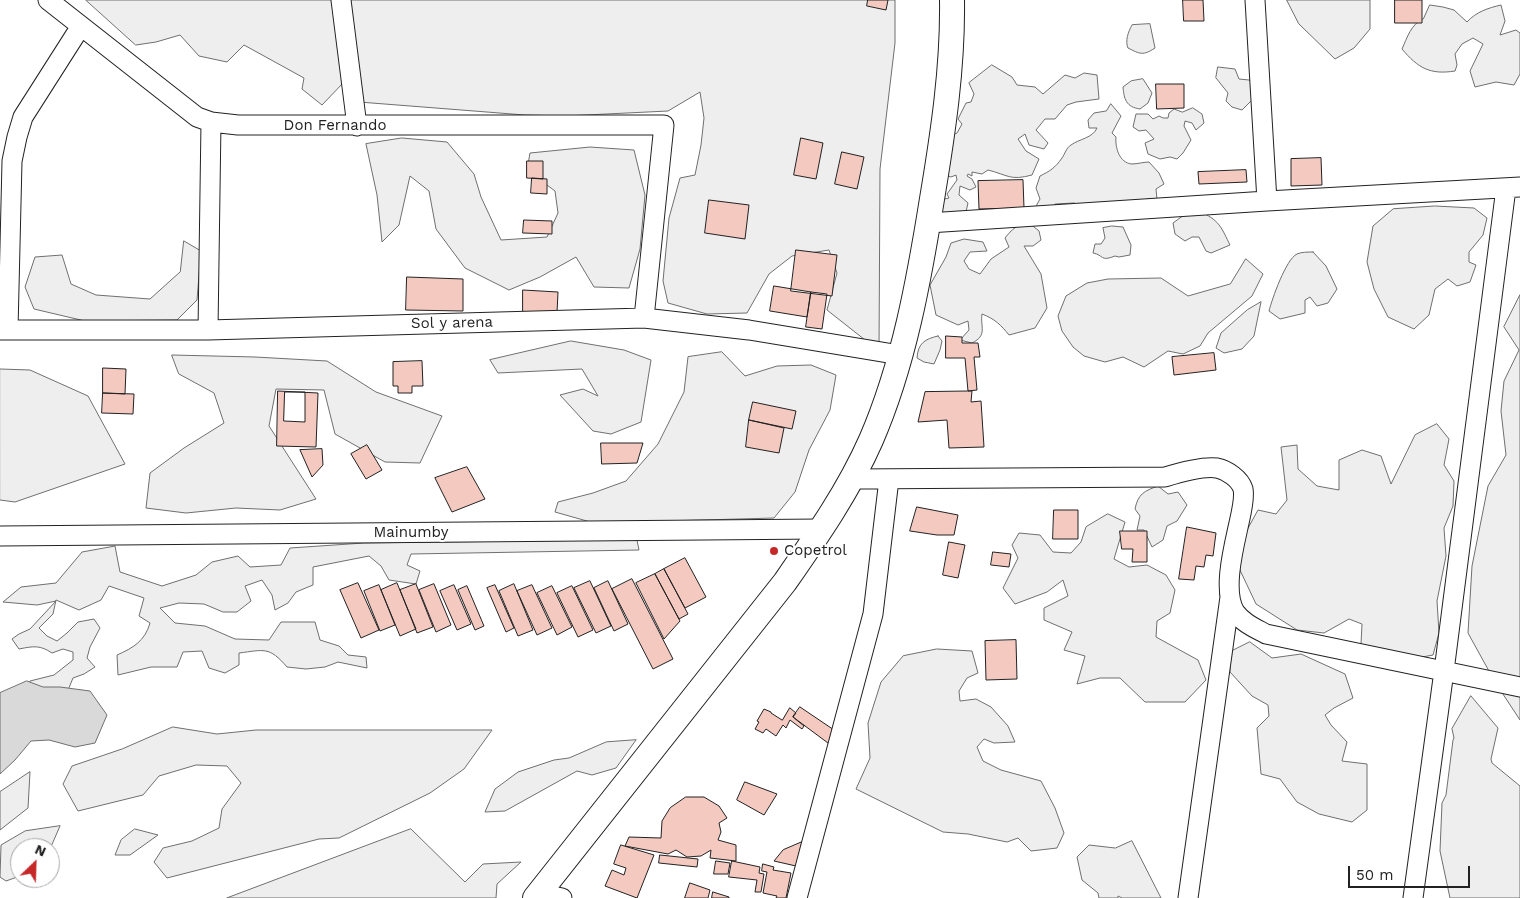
<!DOCTYPE html>
<html>
<head>
<meta charset="utf-8">
<style>
	body { margin:0 }
	#map { position:relative; width:1520px; height:898px; overflow:hidden; background:#fff; font-family:"Work Sans",sans-serif }
	canvas { display:block }
	.north { position:absolute; left:10px; top:838px; width:50px; height:50px; box-sizing:border-box; background:#fff; border:1px solid #a7a7a7; border-radius:50%; rotate:24deg; font-size:14px; font-weight:700; line-height:20px; text-align:center; color:#222 }
	.north::after { content:''; display:block; margin:auto; width:18px; height:22px; background:#c62828; clip-path:polygon(50% 0,100% 100%,50% 72%,0 100%) }
	.scale { position:absolute; left:1348px; top:866px; width:122px; height:22px; box-sizing:border-box; border:2px solid #222; border-top:0; padding-left:6px; font-size:15px; line-height:18px; white-space:nowrap; color:#222; -webkit-text-stroke:4px #fff; paint-order:stroke }
</style>
</head>
<body>
<div id="map">
<canvas width="1520" height="898"></canvas>
<div class="north">N</div>
<div class="scale">50 m</div>
</div>
<script>
const ctx = document.querySelector('canvas').getContext('2d');
ctx.lineJoin = 'round';
function paint(path, color) { ctx.fillStyle = color; ctx.fill(path, 'evenodd'); }
function strokePath(path, color, width, dash) { ctx.strokeStyle = color; ctx.lineWidth = width; ctx.lineCap = dash ? 'butt' : 'round'; ctx.setLineDash(dash || []); ctx.stroke(path); }
function write(font, color, halo, rows, align = 'center') {
  ctx.font = font + ' "Work Sans",sans-serif'; ctx.lineWidth = 4; ctx.setLineDash([]); ctx.textBaseline = 'middle'; ctx.strokeStyle = halo; ctx.fillStyle = color; for (const [text, x, y, turn = 0] of rows) {
    ctx.save(); ctx.translate(x, y); ctx.rotate((+turn || 0) * Math.PI / 180); ctx.textAlign = isNaN(turn) ? turn : align; if (halo) ctx.strokeText(text, 0, 0); ctx.fillText(text, 0, 0); ctx.restore();
  }
}
const green = new Path2D(`
	M86 0H895V43L880 169 879 351 827 310 837 273 829 250 792 256 769 274 747 313 707 314 668 303 663 281 669 218 680 178 695 175 701 145 704 118 700 92 668 111 565 116 525 115 359 102 344 82 322 105 302 89 304 78 244 45 227 62 199 56 180 35 156 42 136 45Z
	M1287 0H1370V29L1354 48 1335 59 1299 24Z
	M1430 5 1443 7 1454 10 1467 22C1476 12 1488 8 1501 5L1505 21 1500 35 1516 30 1520 33V74L1514 85 1496 82 1475 87 1470 71 1483 44 1473 38 1462 44 1455 54 1457 65 1455 71C1430 75 1418 68 1402 49 1407 38 1411 24 1423 19Z
	M1150 24 1155 48C1143 56 1140 54 1128 48 1125 41 1128 32 1132 25Z
	M992 65 1012 77 1017 85 1035 87 1043 94 1065 75 1075 78 1084 73 1097 75 1099 99 1076 102 1067 105 1055 119H1045L1036 130 1048 143 1044 149 1029 145 1025 134 1018 139 1026 151 1039 159 1032 175C1010 181 1008 175 988 170L982 174 972 172V176L968 174 967 176 972 179 976 187 970 190 960 186 959 195 968 203 965 216 935 226 944 195 945 199 949 198 947 194 957 180 956 175 951 177 945 175 948 137 957 133 962 124 958 119 966 103 971 102 974 94 969 83Z
	M1218 67 1235 69 1239 79 1249 80 1258 86 1253 99 1242 110 1232 107 1226 101 1228 93 1216 78Z
	M1143 79 1152 93 1148 103 1140 109C1126 107 1124 99 1123 87L1131 81Z
	M1111 104 1121 116 1112 133 1116 137C1115 147 1119 163 1132 164 1137 164 1144 162 1149 162L1159 173 1164 184 1156 189 1157 199H1147L1145 204 1088 208 1074 203 1055 204 1053 209 1035 208 1040 199 1036 188 1040 176C1050 171 1055 168 1062 158 1065 154 1066 148 1071 145 1079 139 1093 138 1097 128H1089L1088 120 1094 113 1106 111Z
	M1193 108 1202 114 1204 123 1196 130 1192 123 1185 121 1184 126 1191 140 1183 153 1177 159 1170 157 1160 159 1148 154 1145 143 1154 139 1146 130 1139 131 1133 127 1136 114H1148L1153 119 1159 116 1163 118H1168L1169 113 1174 109 1182 112Z
	M402 138 447 142 474 174 481 197 501 240 547 237 558 213 555 191 527 170 530 153 590 147 634 150 645 195 640 249 629 288 594 287 576 257 540 277 509 290 465 268 436 229 429 191 410 176 399 225 382 242 377 195 366 144Z
	M1435 206 1474 208 1487 218 1483 235 1469 252V262L1476 265 1470 282 1457 286 1448 279 1435 289 1429 315 1414 329 1388 317 1374 289 1367 262 1373 226 1393 209Z
	M1203 213C1220 221 1222 229 1230 245L1211 253 1206 251 1199 237H1192L1185 241 1175 234 1173 223 1184 215Z
	M1028 222 1039 231 1041 240 1033 246H1024L1041 274 1047 308 1035 328 1009 335C1001 325 995 319 982 314 980 327 988 335 972 343L960 340 969 330 968 321 958 325 936 315 930 285 946 257 951 243 964 239 983 242 987 251 970 252 964 261 969 269 980 274 991 259 1009 247 1005 238C1012 229 1017 225 1028 222Z
	M1112 226 1123 227 1131 245 1130 255 1119 257 1115 256C1100 262 1104 255 1093 253L1095 244H1101L1105 238 1103 228Z
	M184 241 201 251 197 300 177 320 85 321 34 309 25 287 35 257 62 255 71 284 96 295 150 299 180 272Z
	M1313 252 1326 266 1337 289 1328 303 1317 306 1310 297 1305 300V313L1280 319 1269 311C1272 299 1286 259 1297 254 1301 252 1308 252 1313 252Z
	M1246 259 1263 274 1252 296 1208 333 1200 346 1183 354 1168 351 1144 367 1123 357 1105 362 1084 356 1073 347 1062 331 1058 316 1066 296 1087 283 1108 279 1161 278 1188 296 1230 284Z
	M1520 295V720L1495 682 1468 633 1472 566 1488 486 1506 455 1501 411 1504 381 1519 350 1504 327Z
	M1261 302 1254 336 1242 349 1224 353 1216 348 1221 333 1247 310Z
	M938 336 942 341 940 350 934 364 924 362 917 358C918 343 925 339 938 336Z
	M571 341 624 350 651 360 641 422 611 434 593 431 560 395 583 389 598 396 582 369 498 373 490 360Z
	M722 352 745 376 777 366 811 365 836 375 830 410 809 450 795 492 774 518 594 523 555 512 558 502 593 493 626 481 658 444 684 392 688 357Z
	M172 355 255 357 327 361 376 392 442 416 420 463 385 462 335 434 324 390 276 389 269 426 316 499 280 510 236 508 186 513 146 508 150 473 184 448 224 423 214 393 179 374Z
	M0 369 30 370 88 396 125 464 15 502 0 500Z
	M1437 424 1449 439 1444 465 1454 481 1453 506 1444 528 1446 556 1437 601 1439 633 1433 655 1406 660 1387 659 1361 644 1362 624 1349 619 1324 633 1297 630 1256 604 1239 568 1242 539 1258 510 1276 514 1287 500 1281 447 1297 445 1298 469 1317 486 1339 490V460L1362 450 1381 456 1391 484 1415 435Z
	M1158 486 1168 494 1178 492 1187 505 1177 521 1167 526 1163 540 1152 547 1144 530H1137L1140 516 1135 509C1138 494 1144 491 1158 486Z
	M1108 514 1125 522 1114 559 1129 567 1147 565 1166 575 1175 590 1170 613 1157 621 1156 637 1198 660 1206 680 1185 702H1145L1120 678H1100L1077 684 1085 656 1064 650 1072 632 1044 620V608L1068 596 1063 580 1047 592 1015 604 1003 588 1018 558 1012 545 1019 533 1040 535 1053 552 1071 553 1081 542 1086 527Z
	M637 540 639 550 411 554 407 565 420 571 416 584 389 580 381 566 369 556 313 567V585L296 592 288 603 275 610 272 595 262 580 245 586 251 601 237 612H223L204 604 179 603 160 608 175 623 205 626 235 639 269 640 281 622H315L320 640 339 646 348 655 366 657 367 668 338 662 325 667 306 669 287 667C269 646 264 650 239 653V665L225 673 209 668 202 651 183 652 177 667H151L118 675 117 655C133 648 145 641 150 623L139 616 144 598 109 586 101 600 79 610 56 600 53 614 39 628 47 636 57 641 67 633 78 622 94 619 100 628 90 647 87 658 95 667 84 674 73 678 66 695 25 689 30 681 54 675 73 660V652L63 649 52 653C40 645 34 646 19 649L12 639 19 634 30 629 56 601 37 605 3 602 21 587 56 583 82 552 115 546 120 572 162 586 196 575 212 562 238 556 250 567 281 565 290 548 364 543Z
	M1250 642 1272 658 1301 654 1345 674 1353 698 1334 708 1325 715 1331 725 1347 742 1342 761 1367 764V810L1352 822 1319 814 1297 802 1280 779 1261 774 1257 728 1269 716 1268 705 1252 696 1230 672V652Z
	M937 649 972 651 978 673 967 678 959 691 960 701 976 699 991 707 1008 726 1015 742 994 743 984 739 977 747 983 761 1001 770 1041 781 1055 808 1064 833 1057 848 1031 851 1018 838 1007 842 968 834 943 832 856 789 870 758 868 723 881 682 903 656Z
	M1471 696 1498 728 1491 759 1492 763 1520 786V898H1450L1440 851 1442 803 1446 795 1453 740 1454 738 1452 729Z
	M173 727 217 734 256 730H492L464 769 430 793 339 838 319 839 167 878 154 862 163 848 192 841 219 828 222 809 241 783 227 766 196 765 159 776 143 795 78 811 63 784 72 766 122 749Z
	M636 740 616 768 592 775 577 771 505 811 485 812 495 789 518 772 554 760 569 758 606 742Z
	M30 772 28 808 0 830V792Z
	M60 826 50 849 20 848V876L6 881 0 877 1 845 25 831Z
	M135 829 158 835 130 855H115L121 840Z
	M411 829 465 882 483 864 521 862 497 884 496 898H227Z
	M1132 841 1161 898H1122L1118 896V898H1099L1098 893 1082 880 1077 857 1089 845 1115 848Z`);
paint(green, '#eee');
strokePath(green, '#6f6f6f', 1);
const water = new Path2D(`
	M27 681 43 687H60L90 691 107 715 95 743 75 747 49 740 31 741 15 760 0 774V693Z`);
paint(water, '#d9d9d9');
strokePath(water, '#6f6f6f', 1);
const building = new Path2D(`
	M868 0H888L886 10 867 6Z
	M1183 0H1203L1204 21H1184Z
	M1395 0H1422V23H1395Z
	M1156 84H1184V108L1157 109Z
	M801 138 823 143 816 179 794 175Z
	M842 152 864 157 857 189 835 184Z
	M1321 158 1322 185 1291 186V159Z
	M527 161H543V179L527 178Z
	M1246 170 1247 182 1199 184 1198 172Z
	M532 178 547 179V194L531 193Z
	M1023 180 1024 208 979 209 978 181Z
	M709 200 749 205 745 239 705 233Z
	M524 220 552 221V234L523 233Z
	M796 250 837 255 832 296 791 291Z
	M407 277 463 279V311L406 310Z
	M774 286 811 292 807 317 770 311Z
	M523 290 558 292 557 313 523 312Z
	M811 292 827 294 822 329 806 327Z
	M946 336 962 337V343H978L980 357H974L977 390 968 391 965 358H946Z
	M1214 353 1216 370 1174 375 1172 357Z
	M422 361 423 386H412V393H398V386H393V362Z
	M103 368 126 369 125 394 103 393Z
	M278 391 318 393 316 447 277 446Z
	M968 391H972L971 402 981 401 984 447 949 448 947 420 918 422 925 392Z
	M285 392H305V422L284 421Z
	M103 393 134 394 133 414 102 413Z
	M753 402 796 411 792 429 749 420Z
	M749 420 784 428 779 453 746 447Z
	M601 443H643L637 463 602 464Z
	M367 445 382 470 366 479 351 454Z
	M322 449 323 465 312 477 300 450Z
	M467 467 485 499 452 512 435 478Z
	M917 507 958 515 954 535H937L910 531Z
	M1054 510H1078V539H1053Z
	M1187 527 1216 533 1213 556 1206 555 1204 567 1196 566 1194 580 1179 579Z
	M1120 531H1147V562H1132L1133 549H1122Z
	M949 542 965 545 958 578 943 575Z
	M993 552 1011 554 1009 567 991 565Z
	M685 558 706 597 685 608 664 569Z
	M664 569 688 614 679 619 655 574Z
	M655 574 680 621 664 639 636 583Z
	M632 579 673 659 653 669 612 589Z
	M590 581 611 626 596 633 574 588Z
	M608 581 628 624 614 631 594 588Z
	M358 583 379 630 361 638 340 590Z
	M397 583 416 629 400 636 381 590Z
	M416 584 433 627 417 633 400 590Z
	M434 584 451 625 436 632 419 590Z
	M514 584 533 630 518 636 499 591Z
	M379 585 395 625 380 631 364 591Z
	M454 585 471 624 457 630 440 591Z
	M495 585 514 628 506 632 487 588Z
	M532 585 552 628 537 635 517 591Z
	M467 586 484 626 475 630 458 590Z
	M552 586 572 627 557 635 537 593Z
	M572 586 593 630 578 637 557 593Z
	M1016 640 1017 679 986 680 985 641Z
	M800 707 840 734 832 746 793 717Z
	M790 708 796 713 793 717 804 726 802 729 790 720 786 728 783 725 776 736 766 729 763 733 755 729 759 722 757 721 764 709 771 712V713L782 720Z
	M745 782 777 794 764 815 737 800Z
	M686 797H704L719 806 727 818 719 823 721 832 718 840 736 845V861L710 858 711 850 701 856 687 857 676 850 668 854 625 846 629 837 661 838 662 821 670 808Z
	M802 842 796 866 774 861 783 850Z
	M621 845 654 855 637 898 605 886 612 870 624 875 626 868 614 864Z
	M660 855 698 859 697 867 659 863Z
	M716 861 730 863 728 874H714Z
	M732 861 760 867 759 873 764 874 761 892H755L757 880 729 877Z
	M763 864 774 867 773 870 791 873 786 898H776L777 896 763 893 767 872 762 871Z
	M690 883 710 890 708 898H685Z
	M713 892 729 897V898H712Z`);
paint(building, '#f3c9c0');
strokePath(building, '#222', 1);
const minor = new Path2D(`
	M48 0 197 117 211 122 238 125H664L644 318
	M341 0 357 126
	M1255 0 1267 201
	M928 223 1267 201 1520 187
	M0 330H208L644 318 749 330 900 355
	M8 330 12 161 17 137 23 117 81 26
	M208 330 211 122
	M852 479 1165 477C1178 473 1204 466 1217 468 1227 470 1240 479 1243 489 1245 498 1241 514 1239 523 1234 546 1222 591 1235 612 1243 623 1255 628 1266 634L1520 687
	M0 536 821 529
	M538 893 562 898
	M797 898 873 614 889 479
	M1188 898 1230 597
	M1413 898 1444 671 1506 188`);
const major = new Path2D(`
	M535 898 785 582C817 536 849 490 871 440 904 364 919 280 932 199 943 133 953 67 952 0`);
strokePath(minor, '#222', 21);
strokePath(major, '#222', 26);
strokePath(minor, '#fff', 19);
strokePath(major, '#fff', 24);
for (const [x, y, r, color] of [
	[774,551,5,"#c62828"]
]) { const dot = new Path2D(); dot.arc(x, y, r, 0, 2 * Math.PI); ctx.fillStyle = color; ctx.fill(dot); strokePath(dot, '#fff', 2); }
write('15px', '#222', '#fff', [
	["Don Fernando",335,126],
	["Sol y arena",452,323,-1],
	["Mainumby",411,533]
]);
write('15px', '#222', '#fff', [
	["Copetrol",784,551]
], 'left');
</script>
</body>
</html>
